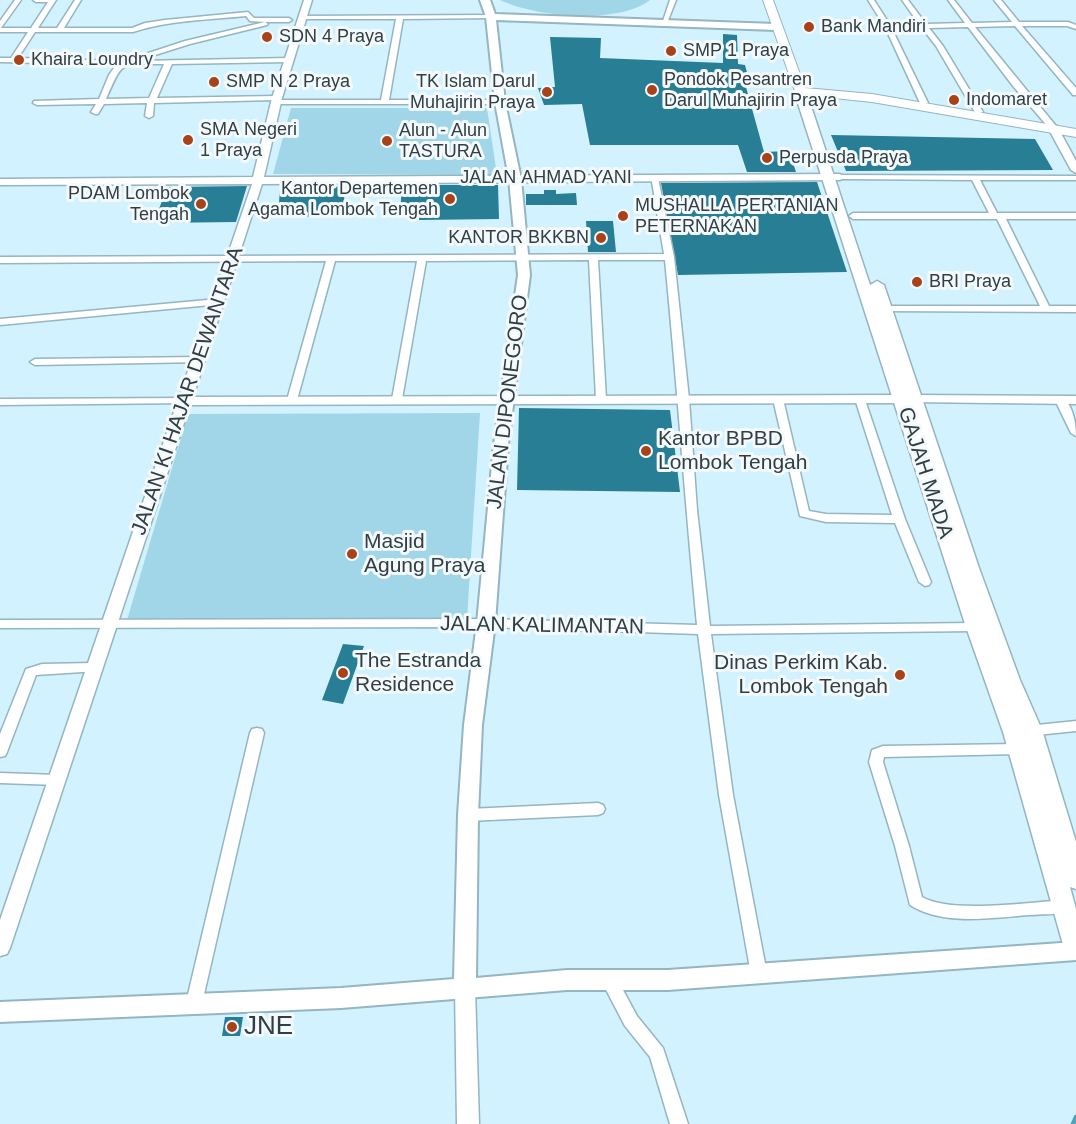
<!DOCTYPE html>
<html>
<head>
<meta charset="utf-8">
<style>
	body { margin:0 }
	canvas { display:block; background:#d1f2fe }
</style>
</head>
<body>
<canvas width="1076" height="1124"></canvas>
<script>
const ctx = document.querySelector('canvas').getContext('2d');
ctx.lineJoin = 'round';
function paint(path, color) { ctx.fillStyle = color; ctx.fill(path, 'evenodd'); }
function strokePath(path, color, width, dash) { ctx.strokeStyle = color; ctx.lineWidth = width; ctx.lineCap = dash ? 'butt' : 'round'; ctx.setLineDash(dash || []); ctx.stroke(path); }
function write(font, color, halo, rows, align = 'center') {
  ctx.font = font + ' Arial,sans-serif'; ctx.lineWidth = 6; ctx.setLineDash([]); ctx.textBaseline = 'middle'; ctx.strokeStyle = halo; ctx.fillStyle = color; for (const [text, x, y, turn = 0] of rows) {
    ctx.save(); ctx.translate(x, y); ctx.rotate((+turn || 0) * Math.PI / 180); ctx.textAlign = isNaN(turn) ? turn : align; if (halo) ctx.strokeText(text, 0, 0); ctx.fillText(text, 0, 0); ctx.restore();
  }
}
paint(new Path2D(`
	M500 0H650C618 25 535 17 500 0Z
	M291 108H487L497 175 273 174Z
	M480 413 467 619 127 620 188 414Z`), '#a1d6e8');
strokePath(new Path2D(`
	M1073 1124 1076 1117`), '#50a2ba', 4.5);
paint(new Path2D(`
	M723 34 737 35 738 64 745 65 749 80H744L764 152 789 151 796 172H747L738 145H590L582 104 544 105 538 88 555 87 550 37 601 38 600 58 723 63Z
	M831 135 1035 139 1053 170 846 171Z
	M817 182 847 272 678 275 661 183Z
	M402 185H498L499 219 419 220V214H400Z
	M247 186 236 222 154 223 167 187Z
	M345 186 343 216 278 217 280 189Z
	M544 190H556V194L576 193 577 205H526V194H544Z
	M586 221H613L616 252H588Z
	M519 408 670 410 680 492 517 490Z
	M343 644 364 646 343 704 322 700Z
	M225 1017H243L240 1036H222Z`), '#277e95');
const minor = new Path2D(`
	M15 0H21L1 28H31L48 2H36L33 0H56L38 28H57L75 0H81L64 28H132L145 23 165 20 248 12 254 18H289L292 20 289 22H265L268 24 267 25 190 44 136 61 289 58 293 60 289 62 172 64 157 98 277 96 281 98 279 100H381L396 19H303L301 18V16L491 15 493 16V18L403 19 389 100H500L504 102 500 104H277L273 102 275 100 154 103 153 116 149 118 145 116 147 103 104 104 98 114H95L91 112 96 104 37 105 33 103 34 101 99 99 109 75 116 65 0 62V58H11L28 32H0V21ZM246 16 250 21 265 22 185 41 124 61 18 58 35 32H133C169 20 208 20 246 16ZM164 64 149 98 106 99C124 58 120 65 164 64Z
	M670 0H676L667 23 662 24Z
	M868 0H874L890 25 919 24 902 0H908L926 24 965 23 948 0H954L972 23 1012 22 994 0H1001L1019 22H1068L1076 25V29L1067 26H1022L1076 88V95H1073L1015 26 975 27 1056 126 1049 128 1013 86 968 27 929 28 943 46 983 112 976 114 936 46 922 28 892 29 928 103 921 105 885 27Z
	M837 175 1076 176V180H980L997 213H1076V219H1006L1049 306H1076V312L882 311V307L885 306H1040L997 219H853L849 216 853 213H989L972 180 840 179 836 177Z
	M651 176 658 178 674 257 689 399 697 510 710 626 975 623 981 627 975 631 711 634 733 795 767 974 765 979 759 981 753 979 751 974 719 795 698 634 486 627 0 628V620L486 619 697 625C685 504 677 382 665 260H598L606 399 601 402 596 399 589 260 426 261 402 399 397 402 392 399 417 261H335L297 400 292 403 287 400 326 261 0 263V257L664 254Z
	M218 299 223 302 221 304 0 325V319Z
	M199 357 203 358V362L35 365 30 362 35 359Z
	M778 396 783 399 809 511 826 514 892 515 855 399 856 397H864L905 519 931 582 929 585 925 586 919 582 895 523 826 522 800 516 773 399Z
	M1060 397C1073 402 1076 424 1076 436L1071 433 1055 400Z
	M186 398 190 399 191 401 190 403 0 405V399Z
	M93 663 98 665 100 668 98 671 36 675 7 752 5 756 0 757V734L26 669 42 664Z
	M1076 721V731L1027 736 1022 735 1020 731 1022 727 1027 726Z
	M257 728 262 729 264 733 202 1003 200 1008 194 1010 188 1008 186 1003 250 733 252 729Z
	M1018 744 1023 745 1025 749 1023 753 1018 754 884 757 883 762 909 846 922 897C950 914 1031 902 1065 900L1070 901 1073 906 1070 911C1058 915 1042 914 1029 915 991 918 943 926 910 905L895 846 869 762 872 750 883 746Z
	M0 773 58 775 63 776 65 780 63 784 58 785 0 783Z
	M598 803 603 805 605 809 603 813 598 815 468 821 463 819 461 815 463 811 468 809Z
	M610 975 616 977 637 1016 663 1048 688 1124H670L650 1057 625 1026 602 982 604 977Z`);
const tertiary = new Path2D(`
	M304 0H312L282 98 264 177 840 174 845 177 840 180 262 184 193 397 900 395 907 399 900 403 190 405 10 948 7 954 0 956V920L252 184 0 185V179L253 177 272 98Z
	M1049 124 1057 126 1076 161V173L1071 170 1047 126Z
	M914 395 1076 396V404L909 402 907 399Z
	M465 978 472 981 475 987 479 1124H457L455 987 458 981Z`);
const secondary = new Path2D(`
	M480 0H490L495 14 776 24 781 27 776 30 496 20 505 102 521 179 530 275 508 444 495 623 482 725 478 815 476 978 567 970H668L1076 942V960L668 990H567L341 1008 0 1022V1002L341 988 454 979 458 815 464 725 477 623 494 444 518 275 509 179 495 102 486 17Z`);
const primary = new Path2D(`
	M796 89 806 91 870 285 877 281 884 285 979 568 1020 680 1042 730 1076 842V889L1070 887 1076 909V958L1068 955 1064 948 1003 732 966 627 794 91Z`);
const trunk = new Path2D(`
	M763 0H773L805 88 872 94 1076 129V137L872 102 796 94Z`);
strokePath(minor, '#95b5c0', 3);
strokePath(tertiary, '#95b5c0', 3);
strokePath(secondary, '#95b5c0', 4);
strokePath(primary, '#95b5c0', 3);
strokePath(trunk, '#95b5c0', 2);
paint(minor, '#fff');
paint(tertiary, '#fff');
paint(secondary, '#fff');
paint(primary, '#fff');
paint(trunk, '#fff');
for (const [x, y, r, color] of [
	[809,27,6,"#a84218"],
	[267,37,6,"#a84218"],
	[671,51,6,"#a84218"],
	[19,60,6,"#a84218"],
	[214,82,6,"#a84218"],
	[652,90,6,"#a84218"],
	[547,92,6,"#a84218"],
	[954,100,6,"#a84218"],
	[188,140,6,"#a84218"],
	[387,141,6,"#a84218"],
	[767,158,6,"#a84218"],
	[450,199,6,"#a84218"],
	[201,204,6,"#a84218"],
	[623,216,6,"#a84218"],
	[601,238,6,"#a84218"],
	[917,282,6,"#a84218"],
	[646,451,6,"#a84218"],
	[352,554,6,"#a84218"],
	[343,673,6,"#a84218"],
	[900,675,6,"#a84218"],
	[232,1027,6,"#a84218"]
]) { const dot = new Path2D(); dot.arc(x, y, r, 0, 2 * Math.PI); ctx.fillStyle = color; ctx.fill(dot); strokePath(dot, '#f4fafc', 2); }
write('18px', '#313e43', '#f4fafc', [
	["Bank Mandiri",821,27],
	["SDN 4 Praya",279,37],
	["SMP 1 Praya",683,51],
	["Khaira Loundry",31,60],
	["Pondok Pesantren",664,80],
	["Darul Muhajirin Praya",664,101],
	["SMP N 2 Praya",226,82],
	["TK Islam Darul",535,82,"right"],
	["Muhajirin Praya",535,103,"right"],
	["Indomaret",966,100],
	["SMA Negeri",200,130],
	["1 Praya",200,151],
	["Alun - Alun",399,131],
	["TASTURA",399,152],
	["Perpusda Praya",779,158],
	["Kantor Departemen",438,189,"right"],
	["Agama Lombok Tengah",438,210,"right"],
	["PDAM Lombok",189,194,"right"],
	["Tengah",189,215,"right"],
	["MUSHALLA PERTANIAN",635,206],
	["PETERNAKAN",635,227],
	["KANTOR BKKBN",589,238,"right"],
	["BRI Praya",929,282]
], 'left');
write('18px', '#313e43', '#f4fafc', [
	["JALAN AHMAD YANI",546,178]
]);
write('21px', '#313e43', '#f4fafc', [
	["JALAN KI HAJAR DEWANTARA",188,391,-71],
	["JALAN DIPONEGORO",508,402,-83],
	["GAJAH MADA",925,473,72],
	["JALAN KALIMANTAN",542,626,1]
]);
write('21px', '#313e43', '#f4fafc', [
	["Kantor BPBD",658,439],
	["Lombok Tengah",658,463],
	["Masjid",364,542],
	["Agung Praya",364,566],
	["The Estranda",355,661],
	["Residence",355,685],
	["Dinas Perkim Kab.",888,663,"right"],
	["Lombok Tengah",888,687,"right"]
], 'left');
write('26px', '#313e43', '#f4fafc', [
	["JNE",244,1027]
], 'left');
</script>
</body>
</html>
